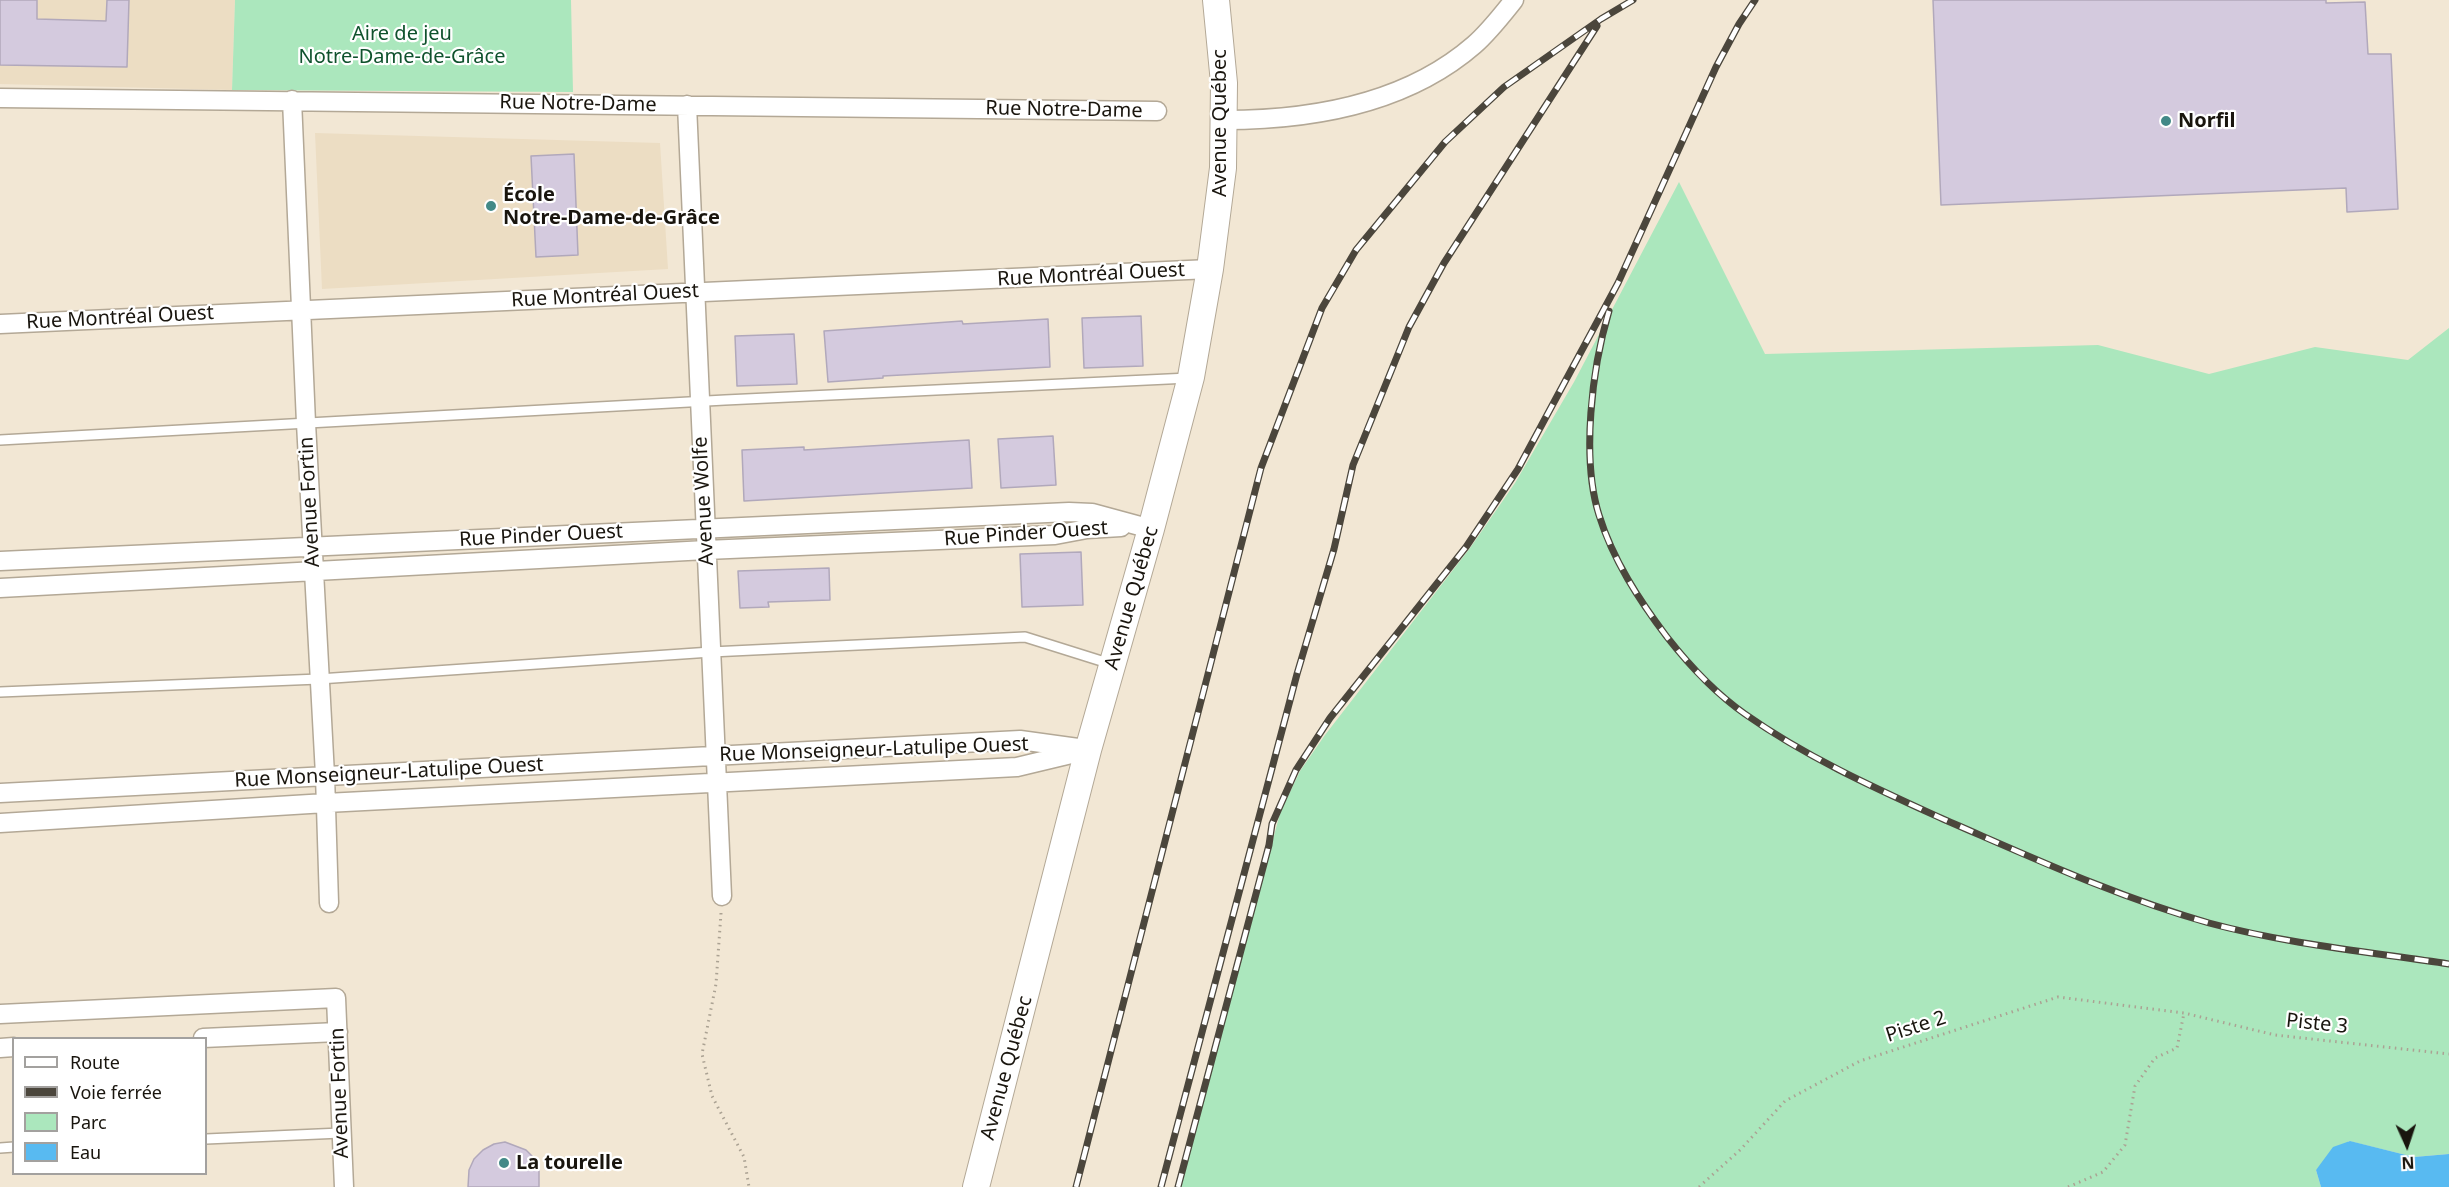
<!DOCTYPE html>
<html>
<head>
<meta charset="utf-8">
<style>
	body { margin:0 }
	#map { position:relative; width:2449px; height:1187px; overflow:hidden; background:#f2e7d4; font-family:"Noto Sans",sans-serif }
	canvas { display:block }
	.legend { position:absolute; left:12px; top:1037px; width:195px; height:138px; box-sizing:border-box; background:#fff; border:2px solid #a3a19f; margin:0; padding:8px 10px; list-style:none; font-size:18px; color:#19150e }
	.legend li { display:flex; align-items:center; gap:12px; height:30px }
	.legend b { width:30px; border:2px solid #a3a19f }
	.north { position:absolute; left:2377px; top:1115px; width:60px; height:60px; -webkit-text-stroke:4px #fff; paint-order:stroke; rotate:177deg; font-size:16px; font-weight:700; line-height:24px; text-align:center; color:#19150e }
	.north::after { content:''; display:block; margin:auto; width:21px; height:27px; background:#19150e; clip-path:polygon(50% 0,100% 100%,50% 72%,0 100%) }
</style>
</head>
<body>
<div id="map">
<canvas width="2449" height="1187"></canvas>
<ul class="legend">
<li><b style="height:8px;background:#fff"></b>Route</li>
<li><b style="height:8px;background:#4b463c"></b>Voie ferrée</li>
<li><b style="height:16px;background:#abe7bd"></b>Parc</li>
<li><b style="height:16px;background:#58baf1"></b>Eau</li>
</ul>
<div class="north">N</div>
</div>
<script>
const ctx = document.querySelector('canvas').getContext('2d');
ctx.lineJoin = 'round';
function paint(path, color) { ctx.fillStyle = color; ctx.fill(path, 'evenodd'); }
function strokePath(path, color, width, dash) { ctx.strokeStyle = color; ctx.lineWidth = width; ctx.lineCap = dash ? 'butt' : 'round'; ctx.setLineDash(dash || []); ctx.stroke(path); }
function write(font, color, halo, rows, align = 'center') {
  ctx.font = font + ' "Noto Sans",sans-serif'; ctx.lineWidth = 4.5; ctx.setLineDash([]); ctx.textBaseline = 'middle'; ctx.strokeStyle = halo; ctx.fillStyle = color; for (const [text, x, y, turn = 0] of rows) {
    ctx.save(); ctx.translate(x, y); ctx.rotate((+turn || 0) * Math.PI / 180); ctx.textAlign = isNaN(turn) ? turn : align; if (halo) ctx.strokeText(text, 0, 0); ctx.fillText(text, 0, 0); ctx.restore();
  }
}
paint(new Path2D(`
	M0 0H235L232 90 0 84Z
	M315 133 660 143 668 269 322 289Z`), '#ecddc3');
paint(new Path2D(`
	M235 0H571L573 92 232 90Z
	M1679 182 1765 354 2098 345 2209 374 2315 347 2408 360 2449 328V1154L2414 1157 2349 1141 2316 1170 2321 1187H1181L1280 813 1300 771 1325 735 1470 548 1515 483 1574 382Z`), '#abe7bd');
paint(new Path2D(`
	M2350 1141 2414 1157 2449 1154V1187H2321L2316 1170 2333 1147Z`), '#58baf1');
const building = new Path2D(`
	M0 0H37V19L106 21 107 0H129L127 67 0 65Z
	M1933 0H2326V3L2365 2 2368 54H2391L2398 209 2347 212 2346 188 1941 205Z
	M574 154 578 255 536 257 531 156Z
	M1141 316 1143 366 1084 368 1082 318Z
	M1048 319 1050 367 883 376V378L828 382 824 331 962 321 963 324Z
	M794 334 797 384 737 386 735 336Z
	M1053 436 1056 485 1001 488 998 439Z
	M969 440 972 488 744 501 742 450 804 447V450Z
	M1081 552 1083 605 1022 607 1020 554Z
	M829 568 830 600 768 602 769 607 740 608 738 571Z
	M505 1142 526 1150 534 1158 539 1168V1187H468L469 1170 474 1159 483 1150 494 1144Z`);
paint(building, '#d4cade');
strokePath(building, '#b1a8bb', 1.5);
const lane = new Path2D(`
	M0 440 725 400 1189 378
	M0 692 319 679 711 652 1025 637 1111 664
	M206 1139 341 1133
	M0 1148 14 1147`);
const street = new Path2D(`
	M0 98 1157 111
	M292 100 306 423 325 775 329 903
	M687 105 722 896
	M1224 120C1311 120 1406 104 1474 45 1489 32 1502 15 1514 0
	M0 324 1210 269
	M0 561 1069 512 1092 513 1151 529
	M0 588 706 550 1055 535 1087 529 1121 527
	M0 793 1020 740 1078 748
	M0 823 326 803 1017 767 1088 750
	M0 1014 336 998 344 1187
	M203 1038 338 1032
	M0 1048 14 1047`);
const secondary = new Path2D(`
	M976 1187 1088 750 1151 529 1191 377 1210 269 1223 168 1224 83 1216 0`);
strokePath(lane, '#b3a896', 12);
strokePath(street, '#b3a896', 21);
strokePath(secondary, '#b3a896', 28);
strokePath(new Path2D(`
	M721 913 716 984 702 1054 712 1096 744 1157 749 1187
	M1699 1187 1741 1149 1785 1101 1860 1061 2058 997 2184 1013 2275 1035 2449 1054
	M2068 1187 2103 1172 2125 1145 2135 1086 2155 1058 2177 1048 2184 1013`), '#aba293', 3, [1.5, 4.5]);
strokePath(lane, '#fff', 9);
strokePath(street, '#fff', 18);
strokePath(secondary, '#fff', 26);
const rail = new Path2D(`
	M1609 311C1592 368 1581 458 1599 515 1613 560 1639 600 1667 637 1689 665 1715 693 1745 714 1806 757 1875 788 1943 819 2031 857 2117 897 2209 923 2287 944 2369 952 2449 964
	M1076 1187 1261 468 1322 308 1356 250 1445 142 1504 87 1601 19 1633 0
	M1161 1187 1297 674 1334 549 1353 465 1409 327 1444 263 1597 26
	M1178 1187 1269 845 1272 824 1296 770 1330 718 1466 547 1518 469 1618 283 1716 67 1739 24 1755 0`);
strokePath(rail, '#4b463c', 7);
strokePath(rail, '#fff', 4.5, [14]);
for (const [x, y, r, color] of [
	[2166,121,6,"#428987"],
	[491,206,6,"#428987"],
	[504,1163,6,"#428987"]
]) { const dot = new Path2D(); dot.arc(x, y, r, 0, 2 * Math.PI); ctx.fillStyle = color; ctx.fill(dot); strokePath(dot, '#fff', 2); }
write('20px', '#0f522d', '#fff', [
	["Aire de jeu",402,34],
	["Notre-Dame-de-Grâce",402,57]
]);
write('20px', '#19150e', '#fff', [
	["Rue Notre-Dame",578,104,1],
	["Rue Notre-Dame",1064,110,1],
	["Avenue Québec",1220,123,-90],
	["Rue Montréal Ouest",1091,275,-3],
	["Rue Montréal Ouest",605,296,-3],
	["Rue Montréal Ouest",120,318,-3],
	["Avenue Wolfe",704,501,-93],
	["Avenue Fortin",310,502,-93],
	["Rue Pinder Ouest",1026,534,-4],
	["Rue Pinder Ouest",541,536,-3],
	["Avenue Québec",1132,598,-74],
	["Rue Monseigneur-Latulipe Ouest",874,750,-2],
	["Rue Monseigneur-Latulipe Ouest",389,773,-3],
	["Piste 3",2317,1024,6],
	["Piste 2",1916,1027,-18],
	["Avenue Québec",1007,1068,-75],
	["Avenue Fortin",340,1093,-92]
]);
write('bold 20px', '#19150e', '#fff', [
	["Norfil",2178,121],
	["École",503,195],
	["Notre-Dame-de-Grâce",503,218],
	["La tourelle",516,1163]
], 'left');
</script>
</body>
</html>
